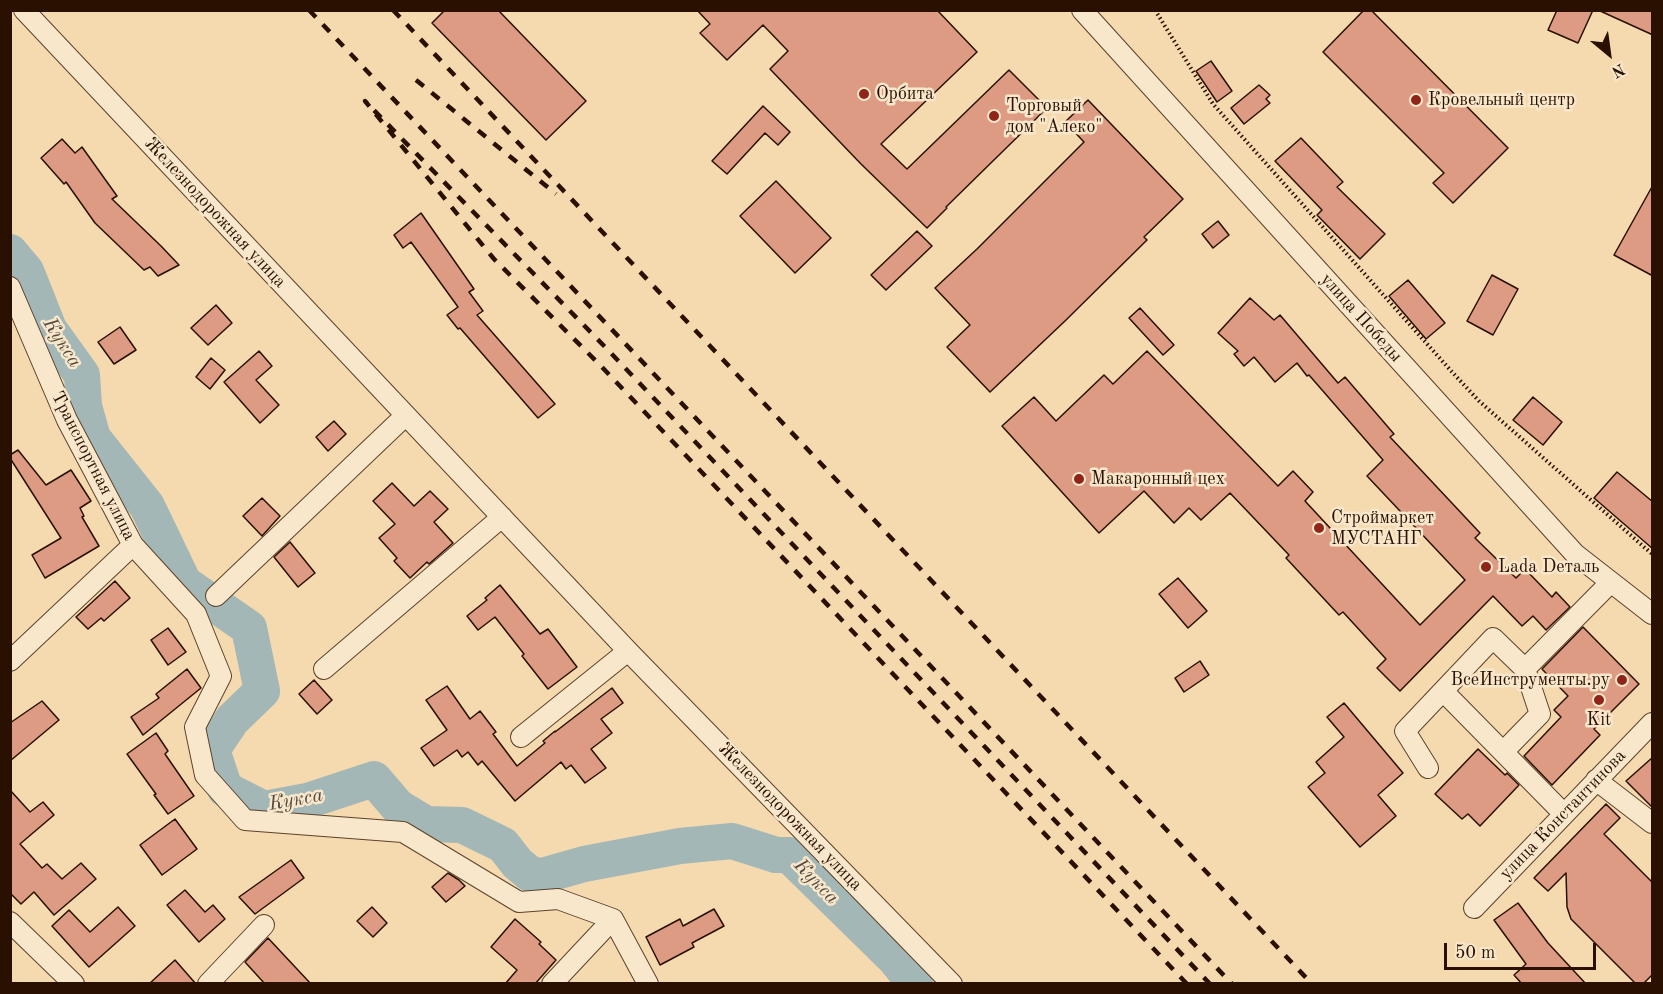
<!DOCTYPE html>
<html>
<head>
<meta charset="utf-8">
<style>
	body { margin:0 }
	#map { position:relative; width:1663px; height:994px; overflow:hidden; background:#f5daaf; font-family:"Old Standard TT",serif }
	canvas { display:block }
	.frame { position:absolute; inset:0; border:12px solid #291000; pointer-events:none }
	.north { position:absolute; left:1579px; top:24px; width:60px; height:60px; -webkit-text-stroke:4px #f8e7cb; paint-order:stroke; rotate:151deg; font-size:16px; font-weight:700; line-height:24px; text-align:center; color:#291000 }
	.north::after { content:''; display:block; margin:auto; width:21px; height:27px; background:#291000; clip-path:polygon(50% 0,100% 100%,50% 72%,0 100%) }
	.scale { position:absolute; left:1444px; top:943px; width:152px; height:27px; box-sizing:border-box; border:3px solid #291000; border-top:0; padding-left:8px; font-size:18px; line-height:21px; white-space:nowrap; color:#291000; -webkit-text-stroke:4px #f8e7cb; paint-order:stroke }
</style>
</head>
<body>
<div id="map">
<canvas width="1663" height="994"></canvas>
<div class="frame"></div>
<div class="north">N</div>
<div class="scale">50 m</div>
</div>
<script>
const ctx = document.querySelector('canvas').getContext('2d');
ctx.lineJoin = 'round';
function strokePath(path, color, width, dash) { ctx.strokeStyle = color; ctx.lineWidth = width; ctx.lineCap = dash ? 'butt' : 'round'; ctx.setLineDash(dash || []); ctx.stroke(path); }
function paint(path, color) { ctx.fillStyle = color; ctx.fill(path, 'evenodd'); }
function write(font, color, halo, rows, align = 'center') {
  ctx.font = font + ' "Old Standard TT",serif'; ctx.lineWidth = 5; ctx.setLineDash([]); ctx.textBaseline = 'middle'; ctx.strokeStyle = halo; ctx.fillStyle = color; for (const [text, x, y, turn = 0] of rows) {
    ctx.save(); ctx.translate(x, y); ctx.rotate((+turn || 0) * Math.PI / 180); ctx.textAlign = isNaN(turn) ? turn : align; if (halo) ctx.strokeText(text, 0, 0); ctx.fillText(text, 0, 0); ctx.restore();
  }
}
strokePath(new Path2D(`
	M10 252 26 271 49 329 82 375 84 406 93 438 147 506 184 583 249 628 262 691 232 720 212 750 225 789 264 809 307 801 374 779 398 807 426 824 462 825 503 845 517 863 530 874 542 876 584 864 680 846 732 841 776 855H789L896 960 915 984`), '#a3b7b7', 36);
const building = new Path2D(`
	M445 10H498L586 101 546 140 432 23Z
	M697 10H937L977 52 881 144 907 169 1009 70 1047 108 946 207 947 208 927 228 861 164 770 69 788 51 763 25 727 60 700 33 710 24Z
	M1364 10H1371L1508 148 1453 203 1433 183 1444 173 1323 52Z
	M1557 10H1593L1578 43 1548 30Z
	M1598 10H1653V35Z
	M1211 61 1232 91 1217 102 1196 71Z
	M1259 85 1270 95 1266 99 1270 103 1244 124 1231 108Z
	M1088 100 1183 199 1144 237 1147 240 1065 321 990 392 947 347 970 325 935 288 977 249 1084 142 1065 122Z
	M763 106 790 132 778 145 765 133 727 174 712 161Z
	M1301 138 1343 182 1337 187 1385 234 1360 259 1317 215 1322 210 1275 161Z
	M62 139 75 153 82 147 117 196 112 199 161 246 179 265 158 276 150 267 144 270 95 223 66 182 64 184 41 158Z
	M776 181 831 238 795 273 740 216Z
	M1653 185V276L1614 255Z
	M421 213 474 289 469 292 483 311 477 315 555 404 538 418 460 328 458 329 447 315 458 307 411 242 403 248 394 235Z
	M1218 221 1229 235 1213 248 1202 234Z
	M917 231 932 246 886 290 871 275Z
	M1492 275 1518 289 1493 335 1467 321Z
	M1408 280 1445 323 1426 339 1389 296Z
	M1250 298 1274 320 1280 315 1338 383 1345 377 1394 434 1390 437 1480 533 1475 538 1516 578 1525 569 1552 597 1556 592 1570 607 1546 630 1533 616 1522 626 1493 596 1400 691 1377 668 1386 659 1343 612 1339 615 1286 558 1289 555 1230 493 1201 520 1189 508 1174 523 1144 491 1099 533 1002 426 1034 397 1056 421 1104 375 1113 384 1147 351 1278 486 1293 471 1313 492 1305 501 1420 625 1465 580 1367 476 1383 460 1309 375 1307 376 1297 363 1275 382 1254 357 1244 366 1234 354 1238 351 1218 333Z
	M216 305 232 323 208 345 191 328Z
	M1140 308 1174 345 1163 355 1129 318Z
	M120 327 136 350 114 364 98 342Z
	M259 351 272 366 256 380 279 405 260 423 224 382Z
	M211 358 225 370 210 389 196 377Z
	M1533 397 1562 422 1543 445 1513 420Z
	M334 421 346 434 328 451 316 437Z
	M18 450 46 485 71 470 91 501 80 508 84 516 82 517 99 546 45 578 32 555 61 538 10 458V455Z
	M1617 472 1653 502V549L1594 498Z
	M392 483 414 506 430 491 448 509 434 522 453 543 429 564 427 562 410 578 394 561 397 558 379 538 395 524 373 501Z
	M262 498 280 516 262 536 243 516Z
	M290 542 315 573 298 587 274 557Z
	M1178 578 1207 611 1188 628 1159 594Z
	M115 581 130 598 104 621 101 618 88 629 76 617Z
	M500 585 540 634 548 629 577 667 548 689 522 656 524 654 495 617 478 630 467 616 487 600 485 598Z
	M1583 627 1639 684 1594 729 1600 735 1552 785 1524 756 1561 717 1554 710 1568 696 1542 669Z
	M168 628 186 652 168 665 151 640Z
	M1200 661 1209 675 1184 692 1175 678Z
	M187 669 201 688 143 735 131 717 159 698 156 694Z
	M314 680 332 700 317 714 299 694Z
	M447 686 470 719 480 711 496 732 493 734 517 766 545 743 543 741 555 731V732L612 688 623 703 601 719 612 733 591 749 606 768 585 783 571 765 566 769 561 762 515 801 482 761 478 765 468 752 462 757 457 750 434 766 421 748 447 730 426 700Z
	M42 701 59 720 10 761V723Z
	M1344 703 1403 773 1378 795 1396 816 1360 847 1308 787 1325 773 1316 762 1344 737 1327 717Z
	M156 733 168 751 165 754 194 796 168 814 154 795 156 794 127 754Z
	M1478 749 1505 775 1507 773 1519 785 1480 826 1468 814 1462 819 1435 794Z
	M1653 757V808L1626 781Z
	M10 790 30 812 43 802 54 815 20 844 42 868 47 864 62 879 81 863 96 879 54 915 34 892 21 904 10 893Z
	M1606 804 1620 818 1604 834 1653 883V974L1643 984H1636L1571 919 1567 907 1566 873 1548 891 1534 878Z
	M175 819 197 849 162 875 140 845Z
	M291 860 304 878 255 914 239 897Z
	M448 873 459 880 465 886 446 902 432 887Z
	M185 890 205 912 213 905 225 919 199 942 167 905Z
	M1518 903 1548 943 1586 984H1522L1514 975 1526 964 1494 920Z
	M118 907 135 926 89 967 52 926 69 910 90 932Z
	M372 907 387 923 373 937 357 921Z
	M714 909 724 926 692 943 694 947 660 965 646 937 680 919 683 926Z
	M515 919 541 942 539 944 556 960 535 984H505L517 970 491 947Z
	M268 938 311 984H265L245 962Z
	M175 960 196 984H149Z`);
paint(building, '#dd9b83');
strokePath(building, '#291000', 1.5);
const minor = new Path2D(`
	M24 10 628 651 952 984
	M1082 10 1575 554 1652 614
	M10 287 67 420 133 545 196 614 221 676 195 727 205 775 245 820 403 832 519 902 558 899 613 919 648 984
	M216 596 405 416
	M10 661 133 545
	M324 669 502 517
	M1525 669 1611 582
	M1443 691 1503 752
	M521 737 628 651
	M1428 768 1405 731 1493 638 1525 669 1540 714 1503 752 1564 814
	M1596 780 1652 823
	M1474 908 1652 723
	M10 922 74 984
	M208 984 264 925
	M552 984 613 919`);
strokePath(minor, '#5c422c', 22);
strokePath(new Path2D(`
	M1155 10 1213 104 1453 373 1479 401 1652 554`), '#291000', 4, [1.5, 3]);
strokePath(minor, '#f8e7cb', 20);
strokePath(new Path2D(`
	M309 10 1232 984
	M393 10 1312 984
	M416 80 556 194
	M1187 984 601 366 494 259 365 101 609 351 1210 984`), '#291000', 4.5, [10, 10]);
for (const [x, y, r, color] of [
	[864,94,6,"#8f2418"],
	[1416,100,6,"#8f2418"],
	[994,116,6,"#8f2418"],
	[1079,479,6,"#8f2418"],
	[1319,528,6,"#8f2418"],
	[1486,567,6,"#8f2418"],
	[1622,680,6,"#8f2418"],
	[1599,700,6,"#8f2418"]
]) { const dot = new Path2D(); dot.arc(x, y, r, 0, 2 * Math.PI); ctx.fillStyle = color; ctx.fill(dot); strokePath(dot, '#f8e7cb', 2); }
write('18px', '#291000', '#f8e7cb', [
	["Орбита",876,94],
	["Кровельный центр",1428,100],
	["Торговый",1006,106],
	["дом \"Алеко\"",1006,127],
	["Макаронный цех",1091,479],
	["Строймаркет",1331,518],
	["МУСТАНГ",1331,539],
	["Lada Dеталь",1498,567],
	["ВсеИнструменты.ру",1610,680,"right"],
	["Kit",1599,720,"center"]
], 'left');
write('18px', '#291000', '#f8e7cb', [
	["Железнодорожная улица",215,213,47],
	["улица Победы",1361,318,48],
	["Транспортная улица",93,466,63],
	["улица Константинова",1563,815,-46],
	["Железнодорожная улица",790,817,46]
]);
write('italic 20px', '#544a40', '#f8e7cb', [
	["Кукса",62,343,58],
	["Кукса",296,800,-10],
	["Кукса",816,882,46]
]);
</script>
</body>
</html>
